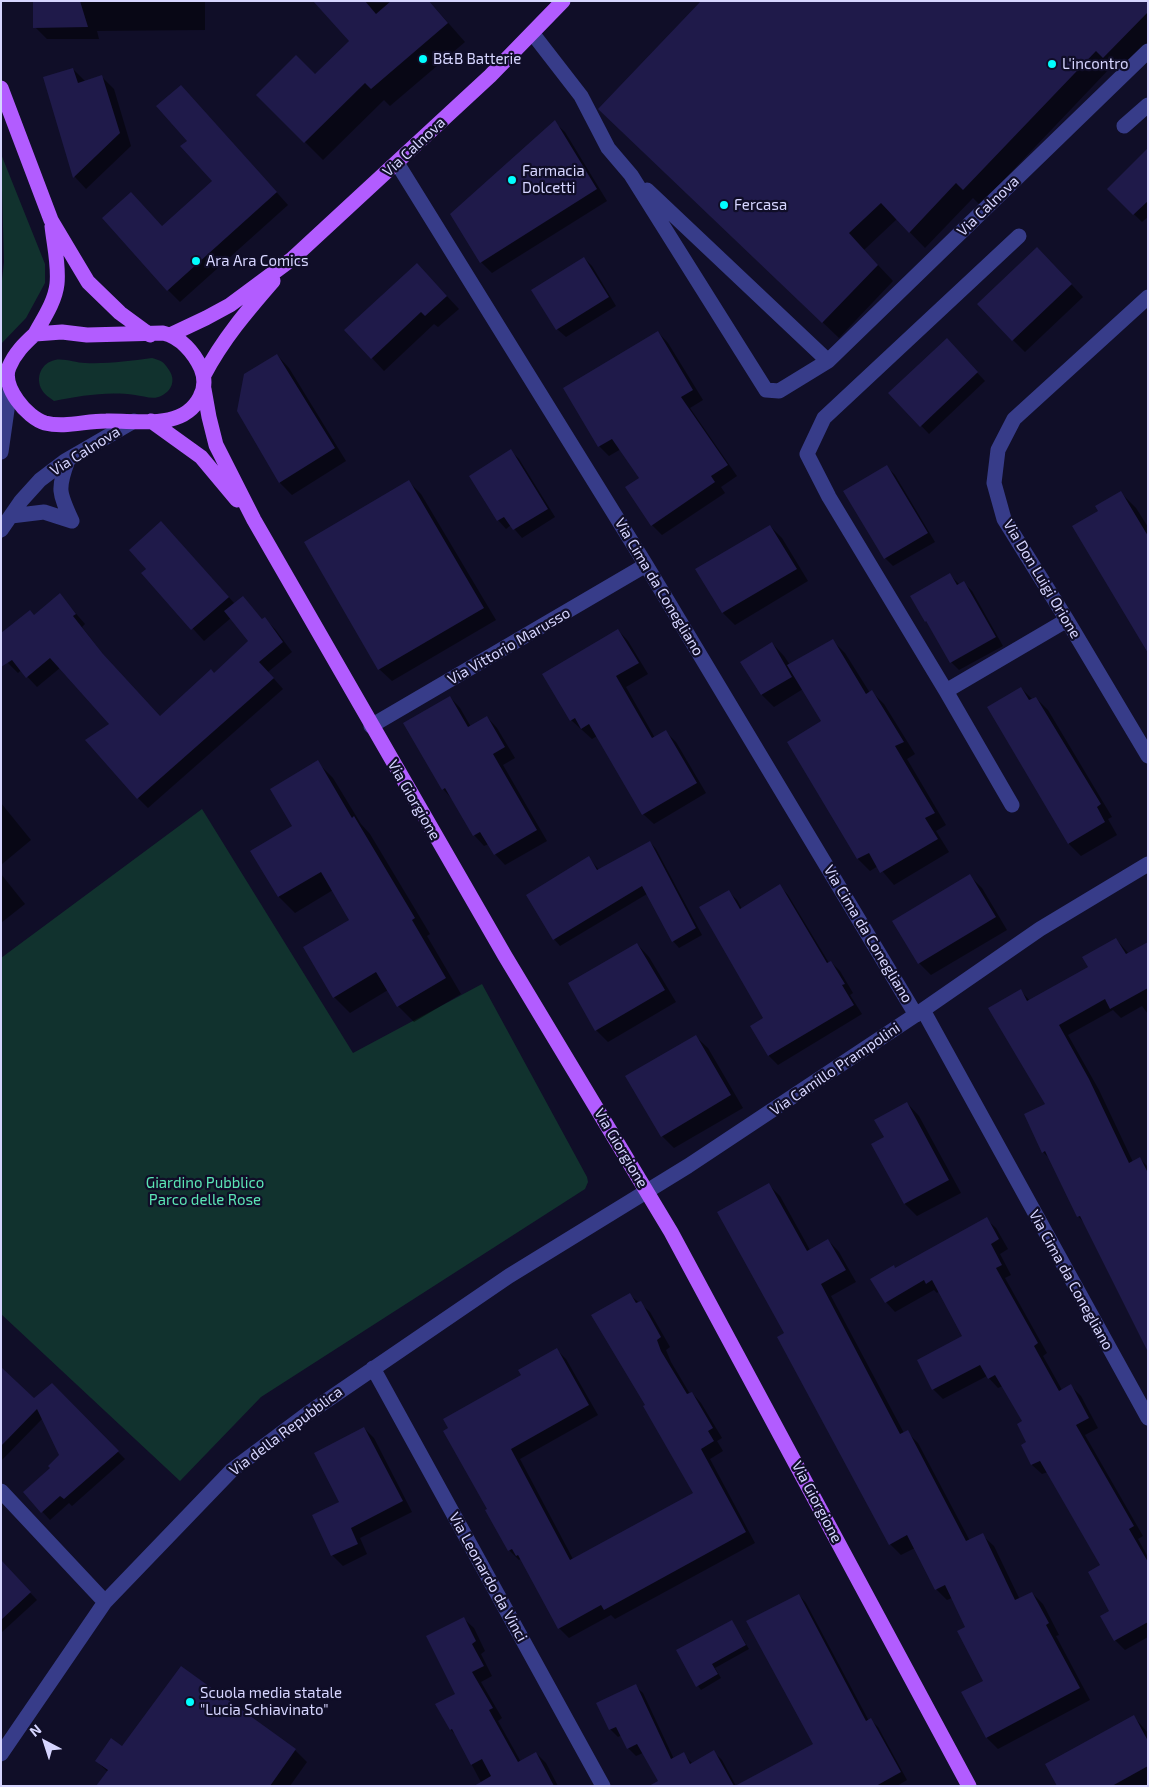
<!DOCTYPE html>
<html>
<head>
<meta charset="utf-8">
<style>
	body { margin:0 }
	#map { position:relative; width:1149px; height:1787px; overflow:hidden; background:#100e28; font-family:"Exo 2",sans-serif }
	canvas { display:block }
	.frame { position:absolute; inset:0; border:2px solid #d6d5ff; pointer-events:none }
	.north { position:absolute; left:20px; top:1717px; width:50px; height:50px; -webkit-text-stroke:4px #100e28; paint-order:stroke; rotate:320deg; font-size:14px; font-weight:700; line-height:20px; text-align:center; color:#d6d5ff }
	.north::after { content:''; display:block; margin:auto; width:18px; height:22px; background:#d6d5ff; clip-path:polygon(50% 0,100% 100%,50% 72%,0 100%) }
</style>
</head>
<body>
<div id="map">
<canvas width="1149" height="1787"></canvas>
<div class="frame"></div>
<div class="north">N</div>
</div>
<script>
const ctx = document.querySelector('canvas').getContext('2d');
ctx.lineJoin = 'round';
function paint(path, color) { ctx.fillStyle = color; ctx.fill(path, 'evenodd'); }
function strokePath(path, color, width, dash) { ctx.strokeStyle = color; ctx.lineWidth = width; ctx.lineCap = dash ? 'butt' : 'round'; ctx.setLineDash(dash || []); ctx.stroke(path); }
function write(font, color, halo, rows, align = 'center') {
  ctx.font = font + ' "Exo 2",sans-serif'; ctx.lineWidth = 4.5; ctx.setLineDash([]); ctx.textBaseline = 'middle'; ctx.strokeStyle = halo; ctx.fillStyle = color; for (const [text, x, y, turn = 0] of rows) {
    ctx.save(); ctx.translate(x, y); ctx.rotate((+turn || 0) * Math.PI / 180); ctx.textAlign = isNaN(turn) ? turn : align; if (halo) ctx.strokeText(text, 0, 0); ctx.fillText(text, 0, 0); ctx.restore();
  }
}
paint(new Path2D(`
	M1 154 45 264V283L26 318 1 344V290L4 262Z
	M152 358C162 361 163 361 169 370 176 380 172 391 161 396 154 400 143 396 135 395 107 391 80 396 54 401 50 398 44 394 42 390 35 378 41 363 55 360 64 358 76 363 85 363 108 364 129 361 152 358Z
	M202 809 353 1053 482 984 587 1177 588 1182 585 1189 261 1397 180 1481 1 1314V958Z`), '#11322e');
paint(new Path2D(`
	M35 1H205V30L97 31 99 39H47L35 27Z
	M315 1 392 3 429 1 465 42 390 106 384 100 323 160 258 95 315 76 351 41Z
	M1148 1V44L1120 73 1112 66 980 205 973 198 925 248 897 219 864 250 893 281 839 338 616 125Z
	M73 69 86 82 102 77 114 89 131 146 86 189 75 177 45 78Z
	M193 99 288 205 180 302 168 290 162 227 213 182Z
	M554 122 565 132 607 201 492 273 481 262Z
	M1148 150V217L1142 222 1108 189Z
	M584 258 592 266 616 306 566 337 557 329 533 290Z
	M1050 261 1083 297 1025 352 1013 340Z
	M417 264 459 309 438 327 434 324 384 371 346 330Z
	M658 332 668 343 703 400 690 408 737 476 721 487 725 493 662 535 652 525 641 478 621 449 609 456 599 446Z
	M954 348 985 381 929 434 890 393Z
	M277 355 289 368 346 461 292 495 280 483 238 411Z
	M511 451 519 459 555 517 522 538 511 525 506 529 498 520Z
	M887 467 895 475 935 542 893 566 885 558Z
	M409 482 421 494 496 620 392 681 379 669Z
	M1120 492 1136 508 1148 527V650L1100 511Z
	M770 526 782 538 808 581 735 625 723 613Z
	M173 535 235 604 243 598 263 620 265 619 275 629 292 652 268 672 283 689 148 808 138 798 111 724 60 668 37 687 21 670 18 673 8 663 34 616 60 595 85 624 82 627 112 666 160 717 214 674 250 641 231 618 204 641 143 573Z
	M950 575 960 585 964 583 972 591 1003 646 959 670 951 662 911 596Z
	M618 630 628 641 648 674 626 687 655 738 666 732 676 742 706 793 654 824 643 814 597 736 592 739 571 720Z
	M833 641 845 653 870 693 872 692 884 704 915 754 907 759 946 825 936 831 949 852 894 885 878 866 870 871 858 859 789 742 823 722 803 689 774 707 762 695 741 662 772 643 784 656 790 665Z
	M1021 688 1033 700 1036 698 1048 710 1112 817 1108 819 1117 835 1081 856 1069 844 989 708Z
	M450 697 460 708 471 727 487 717 497 728 515 758 503 765 547 841 505 865 495 854 489 844 484 846 474 835 452 799 443 789Z
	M317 762 333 778 361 824 370 834 430 934 427 936 461 994 414 1022 398 1006 388 990 350 1013 334 997 351 920 333 890 295 913 279 897 252 851 293 826Z
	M1 803 31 840 1 865Z
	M650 842 656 849 702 935 679 948 673 941 647 894 560 946 554 939 589 858 599 870Z
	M1 874 25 904 1 923Z
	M970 876 982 888 1007 930 931 975 919 963Z
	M780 886 788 895 829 963 831 962 840 971 853 993 850 995 862 1014 778 1065 769 1056 752 1026 765 1018 728 891 737 900 742 909Z
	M1116 939 1129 954 1148 943V1014L1142 1006 1121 1018 1113 1010 1068 1035 1099 1090 1133 1162 1140 1159 1148 1167V1351L1085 1224 1078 1216 1050 1159 1043 1152 1046 1105 1021 991 1030 1001 1089 968Z
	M637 944 649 957 676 1002 608 1042 596 1030Z
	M695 1036 708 1048 743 1108 674 1148 662 1136Z
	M907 1103 919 1116 961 1193 917 1216 905 1204 873 1144 886 1138Z
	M769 1185 780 1196 810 1250 828 1240 839 1252 856 1282 831 1296 904 1433 907 1432 918 1443 970 1541 982 1535 994 1546 1020 1600 1032 1593 1043 1604 1059 1635 1056 1636 1090 1700 998 1749 987 1738 963 1693 985 1681 967 1627 952 1598 947 1600 936 1589 915 1548 901 1555 890 1544 786 1334Z
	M986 1219 996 1228 1008 1249 1000 1254 1011 1275 1005 1278 1047 1353 1043 1356 1062 1390 1071 1386 1081 1396 1098 1428 1085 1435 1143 1536 1138 1539 1148 1557V1637L1125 1650 1115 1640 1102 1616 1111 1611 1102 1566 1048 1472 1042 1474 1032 1465 1022 1446 1028 1443 1023 1422 1003 1386 998 1388 987 1376 943 1399 933 1389 964 1336 939 1291 937 1293 934 1290 895 1312 886 1302 896 1269Z
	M630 1295 650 1312 670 1347 666 1350 671 1362 690 1394 692 1393 701 1403 722 1438 717 1441 723 1451 710 1459 755 1543 615 1619 611 1615 569 1638 559 1628 521 1559 519 1560 509 1550 489 1510 522 1375 556 1349 566 1359 598 1415 520 1459 573 1559 695 1493 646 1405Z
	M1 1377 34 1400 52 1385 125 1459 72 1506 69 1503 50 1520 24 1492 52 1468 61 1455 43 1418 1 1461Z
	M364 1428 374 1438 412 1512 360 1538 367 1554 343 1566 332 1555 314 1515 341 1502Z
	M1 1562 37 1600 1 1633Z
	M799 1595 806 1603 869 1721 871 1720 878 1727 907 1780 897 1786H784L815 1744Z
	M464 1619 474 1628 485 1651 481 1654 492 1676 481 1682 502 1718 498 1721 521 1762 536 1753 546 1763 558 1786H483L456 1735 451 1730 437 1705 457 1695Z
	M732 1621 749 1649 715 1668 721 1678 701 1690 698 1686Z
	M181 1667 295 1750 307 1762 290 1786H98L108 1772 96 1761 123 1748Z
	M635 1686 643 1693 674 1759 683 1754 693 1764 714 1752 722 1760 736 1786H661L643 1753 636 1756 628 1748 622 1735 618 1737 610 1729Z
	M1134 1717 1148 1733V1785L1058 1786Z`), '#0007');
paint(new Path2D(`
	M33 1H80L88 27 33 28Z
	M313 1H365L376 14 391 1H429L448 23 371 89 365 83 304 143 256 95 296 55 315 74 349 41Z
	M701 1H1148V12L1103 58 1096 51 963 190 956 183 909 233 881 203 849 233 878 265 822 323 598 109Z
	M73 68 78 83 102 75 120 133 73 178 43 77Z
	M181 85 277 192 167 291 102 218 131 192 162 226 212 181 180 146 187 141 156 106Z
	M555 120 597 189 480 263 450 214Z
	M1148 148V201L1133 215 1107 189Z
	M1037 247 1072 284 1012 341 977 304Z
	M584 257 609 297 556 330 531 290Z
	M417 263 447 296 425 316 421 312 371 359 344 330Z
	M658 331 693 390 681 397 728 465 711 476 715 482 651 526 625 487 639 478 612 439 598 447 563 388Z
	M947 338 978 372 920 427 888 393Z
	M277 354 335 448 279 483 237 411 244 374Z
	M511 449 548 509 513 530 504 517 497 521 469 476Z
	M887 465 928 533 884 559 843 491Z
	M409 480 484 608 378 670 304 542Z
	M1121 491 1148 536V653L1072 526 1098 511 1095 506Z
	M161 521 229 597 191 630 141 573 146 569 129 550Z
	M770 525 797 569 722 613 695 569Z
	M950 573 957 585 964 581 996 637 950 663 926 621 925 622 910 596Z
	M60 593 76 614 73 616 103 654 160 716 211 669 214 673 248 641 224 611 243 596 262 619 265 617 283 642 259 662 274 678 137 799 85 740 109 724 50 658 26 678 12 660 1 667V633L30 610 34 615Z
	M618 629 639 663 616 676 652 738 666 730 697 783 642 815 589 724 581 729 575 718 570 721 542 674Z
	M833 639 866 694 872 690 904 742 895 746 935 813 925 818 938 839 880 873 869 853 857 859 787 742 821 721 787 665Z
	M772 642 792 677 761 695 740 662Z
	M1021 687 1029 700 1036 697 1101 804 1097 807 1105 822 1068 844 987 707Z
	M450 696 468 727 487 716 505 747 493 754 537 830 494 855 480 832 473 836 445 788 442 790 403 723Z
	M318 760 352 818 354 816 415 918 412 920 446 978 397 1007 376 972 333 998 303 947 349 920 321 872 278 897 250 851 292 826 270 789Z
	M650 841 696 928 672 942 642 886 553 940 526 895 589 856 597 870Z
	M970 874 996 917 918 964 892 921Z
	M780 884 827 963 831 961 845 984 842 985 854 1005 768 1056 750 1026 763 1018 699 907 729 890 740 909Z
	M1116 938 1126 954 1148 942V988L1110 1009 1105 999 1059 1025 1089 1079 1129 1163 1140 1157 1148 1173V1352L1080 1216 1077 1217 1045 1151 1042 1153 1024 1114 1045 1104 988 1008 1021 989 1027 1001 1088 967 1082 957Z
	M637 943 665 990 595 1031 568 983Z
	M696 1035 731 1095 661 1137 625 1076Z
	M907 1102 949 1180 904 1204 871 1144 884 1137 874 1120Z
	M769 1183 807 1251 828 1239 846 1270 821 1284 900 1434 908 1430 966 1541 983 1533 1015 1600 1032 1592 1049 1623 1046 1625 1080 1688 986 1738 961 1692 983 1681 957 1631 965 1627 945 1585 935 1590 907 1535 889 1545 777 1337 784 1333 717 1212Z
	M987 1217 999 1239 991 1244 1002 1265 996 1268 1038 1343 1034 1346 1059 1391 1071 1384 1089 1418 1076 1425 1134 1526 1129 1529 1148 1562V1622L1114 1641 1100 1616 1109 1611 1088 1572 1100 1565 1040 1461 1031 1465 1021 1445 1026 1442 1017 1424 1022 1421 995 1375 988 1379 980 1365 932 1390 917 1360 962 1336 932 1280 926 1284 924 1280 885 1303 870 1279 894 1265 895 1268Z
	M630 1293 636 1303 641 1301 661 1337 657 1340 661 1351 687 1394 692 1392 713 1428 708 1431 714 1441 701 1449 746 1532 604 1610 601 1605 558 1629 518 1555 516 1556 512 1549 508 1551 485 1510 487 1509 443 1431 448 1428 443 1419 521 1375 518 1370 557 1348 589 1405 511 1449 570 1560 693 1493 643 1406 645 1405 591 1315Z
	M1 1367 34 1398 52 1383 119 1451 64 1499 60 1496 41 1513 23 1492 50 1468 48 1466 59 1455 37 1409 1 1446Z
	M364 1427 403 1501 351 1528 358 1544 331 1556 312 1515 339 1502 314 1453Z
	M1 1560 31 1592 1 1620Z
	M799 1594 866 1721 871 1718 901 1772 876 1786H735L813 1744 746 1621Z
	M464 1617 476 1641 472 1644 484 1666 472 1672 493 1708 489 1710 518 1762 536 1752 554 1786H474L491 1776 482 1759 471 1765 452 1729 450 1730 435 1704 455 1694 426 1636Z
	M732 1620 746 1645 712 1664 718 1674 696 1687 676 1650Z
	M181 1666 296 1749 270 1786H96L108 1770 95 1761 111 1738 122 1746Z
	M636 1684 671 1759 684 1752 690 1764 714 1750 734 1786H649L658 1781 637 1744 627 1749 616 1727 609 1730 596 1703Z
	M1134 1715 1148 1741V1766L1112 1786H1057L1045 1764Z`), '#1f1a4a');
strokePath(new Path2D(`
	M533 34 581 96 608 148 631 175 766 390 779 391 828 361 1148 51
	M1124 126 1148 105
	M397 163 646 565 916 1015
	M647 190 828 361
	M1148 297 1014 419 998 450 994 483 1004 519 1067 620 1148 756
	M1 452 10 389
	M11 516 44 512 72 521C59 493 57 489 68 460
	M1 530 21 501 40 480 65 461 134 421
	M946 691 1067 620
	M371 726 646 565
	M1012 805 946 691 829 497 807 454 824 418 1019 236
	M923 1010 1148 1418
	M373 1368 603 1786
	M1 1491 105 1602
	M1 1754 105 1602 232 1470 307 1414 509 1276 688 1166 923 1010 1040 929 1148 864`), '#373c89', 15);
strokePath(new Path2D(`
	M1 88 51 220 88 282 120 313 150 335
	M62 332 87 335 163 333C181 337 194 353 201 368 205 378 205 388 200 397 183 431 137 420 106 421 85 421 65 428 45 423 27 418 1 386 9 367 15 353 24 344 35 334Z
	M35 334C43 319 55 302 57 284 59 265 54 245 52 226
	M170 335 206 318 230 305 292 259 490 76 563 1
	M204 375C223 339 247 311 273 281
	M204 389 209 417 216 445 254 520 505 956 671 1232 969 1786
	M151 421 201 457 237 500`), '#b25cff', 15);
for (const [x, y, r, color] of [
	[423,59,5,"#01feff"],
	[1052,64,5,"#01feff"],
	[512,180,5,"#01feff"],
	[724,205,5,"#01feff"],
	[196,261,5,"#01feff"],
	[190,1702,5,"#01feff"]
]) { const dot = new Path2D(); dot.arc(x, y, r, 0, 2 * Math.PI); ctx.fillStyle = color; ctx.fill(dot); strokePath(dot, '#100e28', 2); }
write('15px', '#d6d5ff', '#100e28', [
	["B&B Batterie",433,59],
	["L'incontro",1062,64],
	["Farmacia",522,171],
	["Dolcetti",522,188],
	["Fercasa",734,205],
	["Ara Ara Comics",206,261],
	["Scuola media statale",200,1693],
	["\"Lucia Schiavinato\"",200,1710]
], 'left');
write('15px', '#d6d5ff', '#100e28', [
	["Via Calnova",414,147,-43],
	["Via Calnova",988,206,-44],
	["Via Calnova",85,451,-32],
	["Via Don Luigi Orione",1042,579,59],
	["Via Cima da Conegliano",659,587,59],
	["Via Vittorio Marusso",509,646,-30],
	["Via Giorgione",414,800,60],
	["Via Cima da Conegliano",868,934,59],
	["Via Camillo Prampolini",835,1069,-34],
	["Via Giorgione",621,1148,59],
	["Via Cima da Conegliano",1071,1280,61],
	["Via della Repubblica",286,1431,-37],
	["Via Giorgione",817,1502,62],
	["Via Leonardo da Vinci",488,1577,61]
]);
write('15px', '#5be5b5', '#100e28', [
	["Giardino Pubblico",205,1183],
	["Parco delle Rose",205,1200]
]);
</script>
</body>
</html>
